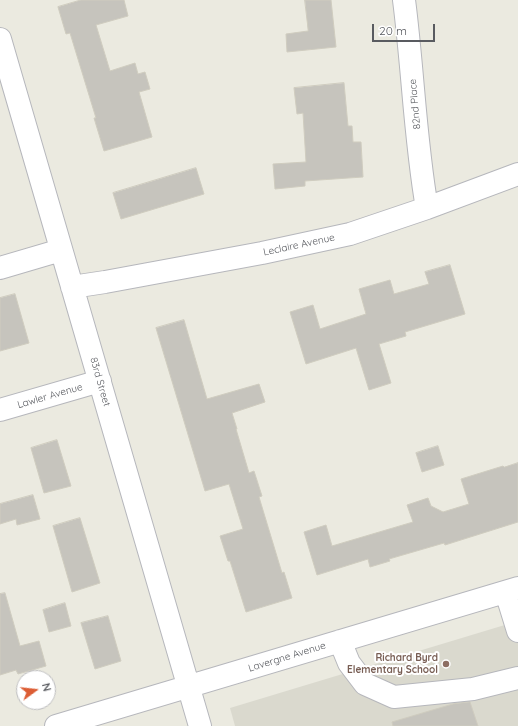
<!DOCTYPE html>
<html>
<head>
<meta charset="utf-8">
<style>
	body { margin:0 }
	#map { position:relative; width:518px; height:726px; overflow:hidden; background:#ebeae0; font-family:Quicksand,sans-serif }
	canvas { display:block }
	.north { position:absolute; left:16px; top:670px; width:40px; height:40px; box-sizing:border-box; background:#fff; border:1px solid #bdbdbf; border-radius:50%; rotate:75deg; font-size:11px; font-weight:700; line-height:16px; text-align:center; color:#595b60 }
	.north::after { content:''; display:block; margin:auto; width:14px; height:18px; background:#dc5d34; clip-path:polygon(50% 0,100% 100%,50% 72%,0 100%) }
	.scale { position:absolute; left:372px; top:24px; width:63px; height:18px; box-sizing:border-box; border:2px solid #595b60; border-top:0; padding-left:5px; font-size:12px; line-height:14px; white-space:nowrap; color:#595b60; -webkit-text-stroke:3px #fff; paint-order:stroke }
</style>
</head>
<body>
<div id="map">
<canvas width="518" height="726"></canvas>
<div class="north">N</div>
<div class="scale">20 m</div>
</div>
<script>
const ctx = document.querySelector('canvas').getContext('2d');
ctx.lineJoin = 'round';
function paint(path, color) { ctx.fillStyle = color; ctx.fill(path, 'evenodd'); }
function strokePath(path, color, width, dash) { ctx.strokeStyle = color; ctx.lineWidth = width; ctx.lineCap = dash ? 'butt' : 'round'; ctx.setLineDash(dash || []); ctx.stroke(path); }
function write(font, color, halo, rows, align = 'center') {
  ctx.font = font + ' Quicksand,sans-serif'; ctx.lineWidth = 4; ctx.setLineDash([]); ctx.textBaseline = 'middle'; ctx.strokeStyle = halo; ctx.fillStyle = color; for (const [text, x, y, turn = 0] of rows) {
    ctx.save(); ctx.translate(x, y); ctx.rotate((+turn || 0) * Math.PI / 180); ctx.textAlign = isNaN(turn) ? turn : align; if (halo) ctx.strokeText(text, 0, 0); ctx.fillText(text, 0, 0); ctx.restore();
  }
}
paint(new Path2D(`
	M518 621V726H235L230 708Z`), '#dad9ce');
const building = new Path2D(`
	M81 0H124L128 16 96 25 110 71 135 63 138 74 145 72 150 89 139 92 152 137 104 151 94 118H96L70 33 66 34 58 7Z
	M305 0H331L336 47 287 52 286 34 308 31Z
	M344 83 348 126H352L353 142H361L363 177 305 181V186L275 189 273 164 306 162 303 113 297 114 294 88Z
	M196 168 204 194 121 219 113 193Z
	M450 265 465 314 405 332 406 336 379 344 391 383 369 390 356 348 306 364 290 312 313 305 320 329 366 314 359 289 390 280 394 294 429 284 425 272Z
	M15 294 29 343 0 351V298Z
	M184 320 207 399 259 384 265 402 232 413 237 429H236L249 473 254 471 262 496 259 497 282 573 284 572 292 598 246 612 230 561H228L220 536 243 529 229 484 205 491 156 328Z
	M57 440 71 486 44 493 31 448Z
	M438 446 444 465 422 472 416 453Z
	M518 463V522L445 545 444 543 389 559 390 561 370 567 368 559 317 575 304 532 326 525 332 546 413 522 407 505 428 498 431 506 443 512 469 504 461 479 503 466 504 467Z
	M33 495 40 519 17 525 16 519 0 524V504Z
	M80 518 100 583 72 592 53 526Z
	M5 593 20 646 39 641 46 666 18 674 16 670 0 675V594Z
	M65 603 71 626 49 632 43 610Z
	M108 616 121 661 95 669 81 623Z
	M470 702 478 726H393L392 722 453 704Z`);
paint(building, '#c6c4bd');
strokePath(building, '#cfccbf', 1);
const minor = new Path2D(`
	M404 0C413 69 415 140 427 208
	M0 39 200 726
	M0 268 61 250
	M72 287 105 282 262 253 350 234 427 208 518 174
	M0 410 100 381
	M506 592 518 631
	M340 641 349 663 365 684 394 697 473 689 518 678
	M56 726 518 588`);
strokePath(minor, '#b6b7bc', 24);
strokePath(minor, '#fff', 22);
for (const [x, y, r, color] of [
	[446,664,4,"#8d6e63"]
]) { const dot = new Path2D(); dot.arc(x, y, r, 0, 2 * Math.PI); ctx.fillStyle = color; ctx.fill(dot); strokePath(dot, '#fff', 1.5); }
write('10px', '#595b60', '#fff', [
	["82nd Place",415,104,-95],
	["Leclaire Avenue",299,245,-12],
	["83rd Street",100,382,74],
	["Lawler Avenue",50,396,-16],
	["Lavergne Avenue",287,657,-17]
]);
write('bold 10px', '#785e54', '#fff', [
	["Richard Byrd",438,658],
	["Elementary School",438,670]
], 'right');
</script>
</body>
</html>
